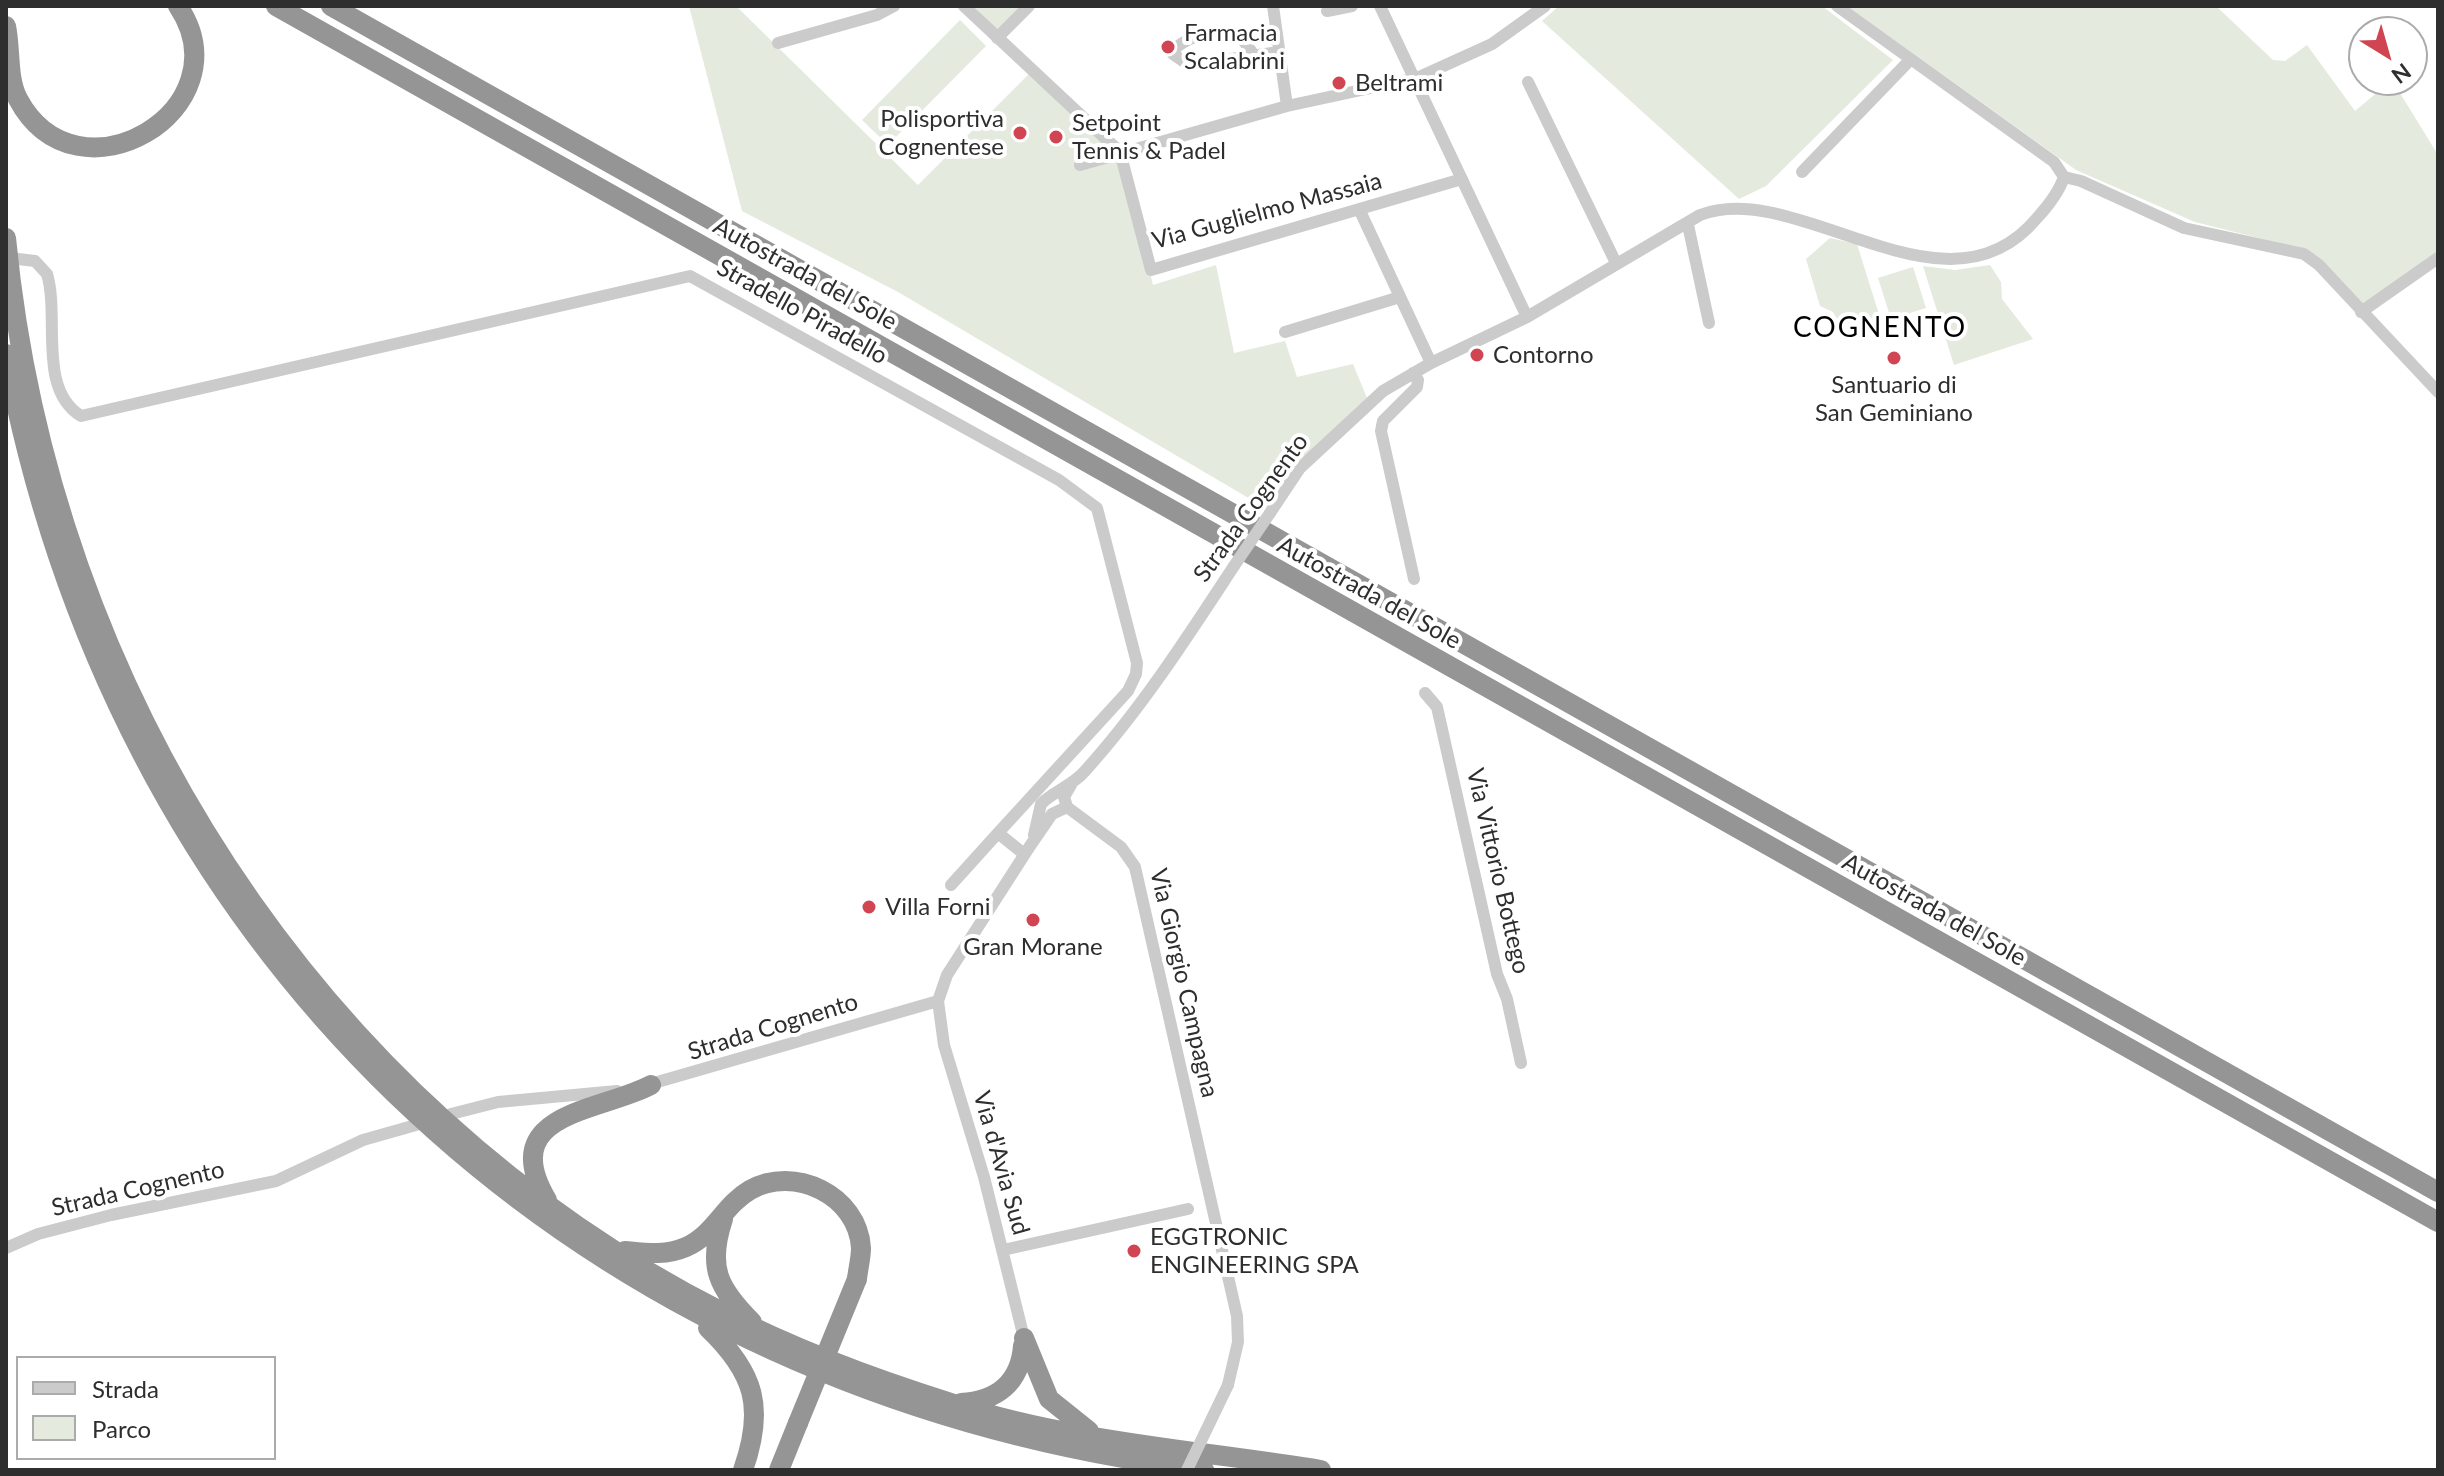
<!DOCTYPE html>
<html>
<head>
<meta charset="utf-8">
<style>
	body { margin:0 }
	#map { position:relative; width:2444px; height:1476px; overflow:hidden; background:#fff; font-family:Lato,sans-serif }
	canvas { display:block }
	.frame { position:absolute; inset:0; border:8px solid #2e2e2e; pointer-events:none }
	.legend { position:absolute; left:16px; top:1356px; width:260px; height:104px; box-sizing:border-box; background:#fff; border:2px solid #ababab; margin:0; padding:10px 14px; list-style:none; font-size:24px; color:#2e2e2e }
	.legend li { display:flex; align-items:center; gap:16px; height:40px }
	.legend b { width:40px; border:2px solid #ababab }
	.north { position:absolute; left:2348px; top:16px; width:80px; height:80px; box-sizing:border-box; background:#fff; border:2px solid #ababab; border-radius:50%; rotate:143deg; font-size:22px; font-weight:700; line-height:32px; text-align:center; color:#2e2e2e }
	.north::after { content:''; display:block; margin:auto; width:28px; height:36px; background:#d14451; clip-path:polygon(50% 0,100% 100%,50% 72%,0 100%) }
</style>
</head>
<body>
<div id="map">
<canvas width="2444" height="1476"></canvas>
<div class="frame"></div>
<ul class="legend">
<li><b style="height:10px;background:#cbcbcb"></b>Strada</li>
<li><b style="height:22px;background:#e4eadd"></b>Parco</li>
</ul>
<div class="north">N</div>
</div>
<script>
const ctx = document.querySelector('canvas').getContext('2d');
ctx.lineJoin = 'round';
function paint(path, color) { ctx.fillStyle = color; ctx.fill(path, 'evenodd'); }
function strokePath(path, color, width, dash) { ctx.strokeStyle = color; ctx.lineWidth = width; ctx.lineCap = dash ? 'butt' : 'round'; ctx.setLineDash(dash || []); ctx.stroke(path); }
function write(font, color, halo, rows, align = 'center') {
  ctx.font = font + ' Lato,sans-serif'; ctx.lineWidth = 8; ctx.setLineDash([]); ctx.textBaseline = 'middle'; ctx.strokeStyle = halo; ctx.fillStyle = color; for (const [text, x, y, turn = 0] of rows) {
    ctx.save(); ctx.translate(x, y); ctx.rotate((+turn || 0) * Math.PI / 180); ctx.textAlign = isNaN(turn) ? turn : align; if (halo) ctx.strokeText(text, 0, 0); ctx.fillText(text, 0, 0); ctx.restore();
  }
}
paint(new Path2D(`
	M689 6H736L918 185 1034 69 1121 153 1153 285 1216 265 1234 353 1285 341 1297 377 1353 364 1367 398 1312 450 1269 510 898 292 742 211Z
	M973 6H1025L1000 32Z
	M1559 6H1822L1893 60 1766 186 1739 199 1542 21Z
	M1847 6H2216L2273 60 2285 61 2307 45 2355 111 2392 80 2438 155V254L2361 307 2324 266 2282 244 2195 222 2076 170Z
	M960 20 986 46 888 145 862 120Z
	M1830 238 1857 244 1882 324 1867 329 1837 319 1833 312 1820 306 1806 259Z
	M1990 265 2001 282 2002 299 2033 339 1954 365 1923 266 1955 270Z
	M1913 267 1926 308 1891 319 1878 278Z`), '#e4eadd');
strokePath(new Path2D(`
	M964 6 1120 152
	M1273 6 1287 106
	M1380 6 1527 317
	M1837 6 2054 162 2064 177 2081 181 2184 228 2304 254 2319 265 2438 392
	M1327 11 1352 6
	M997 38 1029 6
	M778 43 877 15 894 6
	M1254 55 1240 36C1215 29 1193 33 1173 50V54L1189 65 1279 52
	M1528 82 1616 263
	M1120 152 1151 270 1462 179
	M1080 165 1287 106 1417 78 1492 44 1545 6
	M1802 172 1910 60
	M1360 211 1431 363
	M1688 225 1709 323
	M18 259 35 261 47 274C60 317 37 389 81 416L690 276 1059 480 1097 508 1137 663 1136 674 1128 691 998 833
	M2361 312 2438 258
	M1285 332 1400 297
	M1413 373 1418 380 1417 387 1383 421 1381 431 1414 579
	M1270 513 1300 468 1383 391 1431 363 1527 317 1700 215C1799 177 1946 328 2037 218 2048 206 2059 192 2064 177
	M1425 693 1437 707 1497 974 1507 999 1521 1063
	M1071 785 1064 797 1067 807 1121 847 1135 867 1237 1316 1238 1342 1228 1385
	M1034 835 1041 804C1054 791 1072 786 1085 771 1142 708 1188 636 1234 566
	M951 885 998 833 1024 854
	M647 1085 938 1001
	M451 1114 498 1102 617 1091
	M6 1248 38 1234 111 1215 276 1181 363 1140 416 1125
	M1003 1250 1188 1209
	M1024 1338 984 1177 944 1045 938 1001 947 975 1030 846 1052 814 1067 807`), '#cbcbcb', 12);
strokePath(new Path2D(`
	M276 6 2438 1222
	M331 6 2438 1192
	M6 26C11 50 7 78 18 99 77 210 247 109 178 6
	M6 238C49 687 315 1106 722 1312 794 1349 874 1379 951 1403 1071 1442 1198 1450 1321 1470
	M6 354C119 967 587 1395 1204 1470
	M547 1200C495 1112 600 1112 651 1085
	M723 1219C707 1267 718 1288 752 1322
	M625 1251C646 1253 665 1256 686 1247 714 1235 724 1205 750 1190 794 1165 858 1195 861 1248 861 1258 858 1269 857 1279
	M708 1328C755 1373 765 1408 743 1470
	M1024 1338 1049 1399 1089 1431
	M961 1403C997 1401 1020 1383 1023 1346
	M779 1470 798 1423`), '#959595', 20);
strokePath(new Path2D(`
	M1234 566 1270 513
	M1187 1470 1228 1385`), '#cbcbcb', 12);
strokePath(new Path2D(`
	M798 1423 857 1279`), '#959595', 20);
for (const [x, y, r, color] of [
	[1168,47,8,"#d14451"],
	[1339,83,8,"#d14451"],
	[1020,133,8,"#d14451"],
	[1056,137,8,"#d14451"],
	[1477,355,8,"#d14451"],
	[1894,358,8,"#d14451"],
	[869,907,8,"#d14451"],
	[1033,920,8,"#d14451"],
	[1134,1251,8,"#d14451"]
]) { const dot = new Path2D(); dot.arc(x, y, r, 0, 2 * Math.PI); ctx.fillStyle = color; ctx.fill(dot); strokePath(dot, '#fff', 3); }
write('24px', '#2e2e2e', '#fff', [
	["Farmacia",1184,33],
	["Scalabrini",1184,61],
	["Beltrami",1355,83],
	["Polisportiva",1004,119,"right"],
	["Cognentese",1004,147,"right"],
	["Setpoint",1072,123],
	["Tennis & Padel",1072,151],
	["Contorno",1493,355],
	["Santuario di",1894,385,"center"],
	["San Geminiano",1894,413,"center"],
	["Villa Forni",885,907],
	["Gran Morane",1033,947,"center"],
	["EGGTRONIC",1150,1237],
	["ENGINEERING SPA",1150,1265]
], 'left');
write('24px', '#2e2e2e', '#fff', [
	["Via Guglielmo Massaia",1267,211,-15],
	["Autostrada del Sole",805,274,29],
	["Stradello Piradello",802,312,29],
	["Strada Cognento",1251,508,-54],
	["Autostrada del Sole",1369,593,29],
	["Via Vittorio Bottego",1498,871,77],
	["Autostrada del Sole",1934,910,29],
	["Via Giorgio Campagna",1184,983,77],
	["Strada Cognento",773,1027,-17],
	["Via d'Avia Sud",1001,1163,74],
	["Strada Cognento",138,1189,-13]
]);
ctx.letterSpacing = '2px';
write('28px', '#000', '#fff', [
	["COGNENTO",1880,328]
]);
ctx.letterSpacing = '0px';
</script>
</body>
</html>
